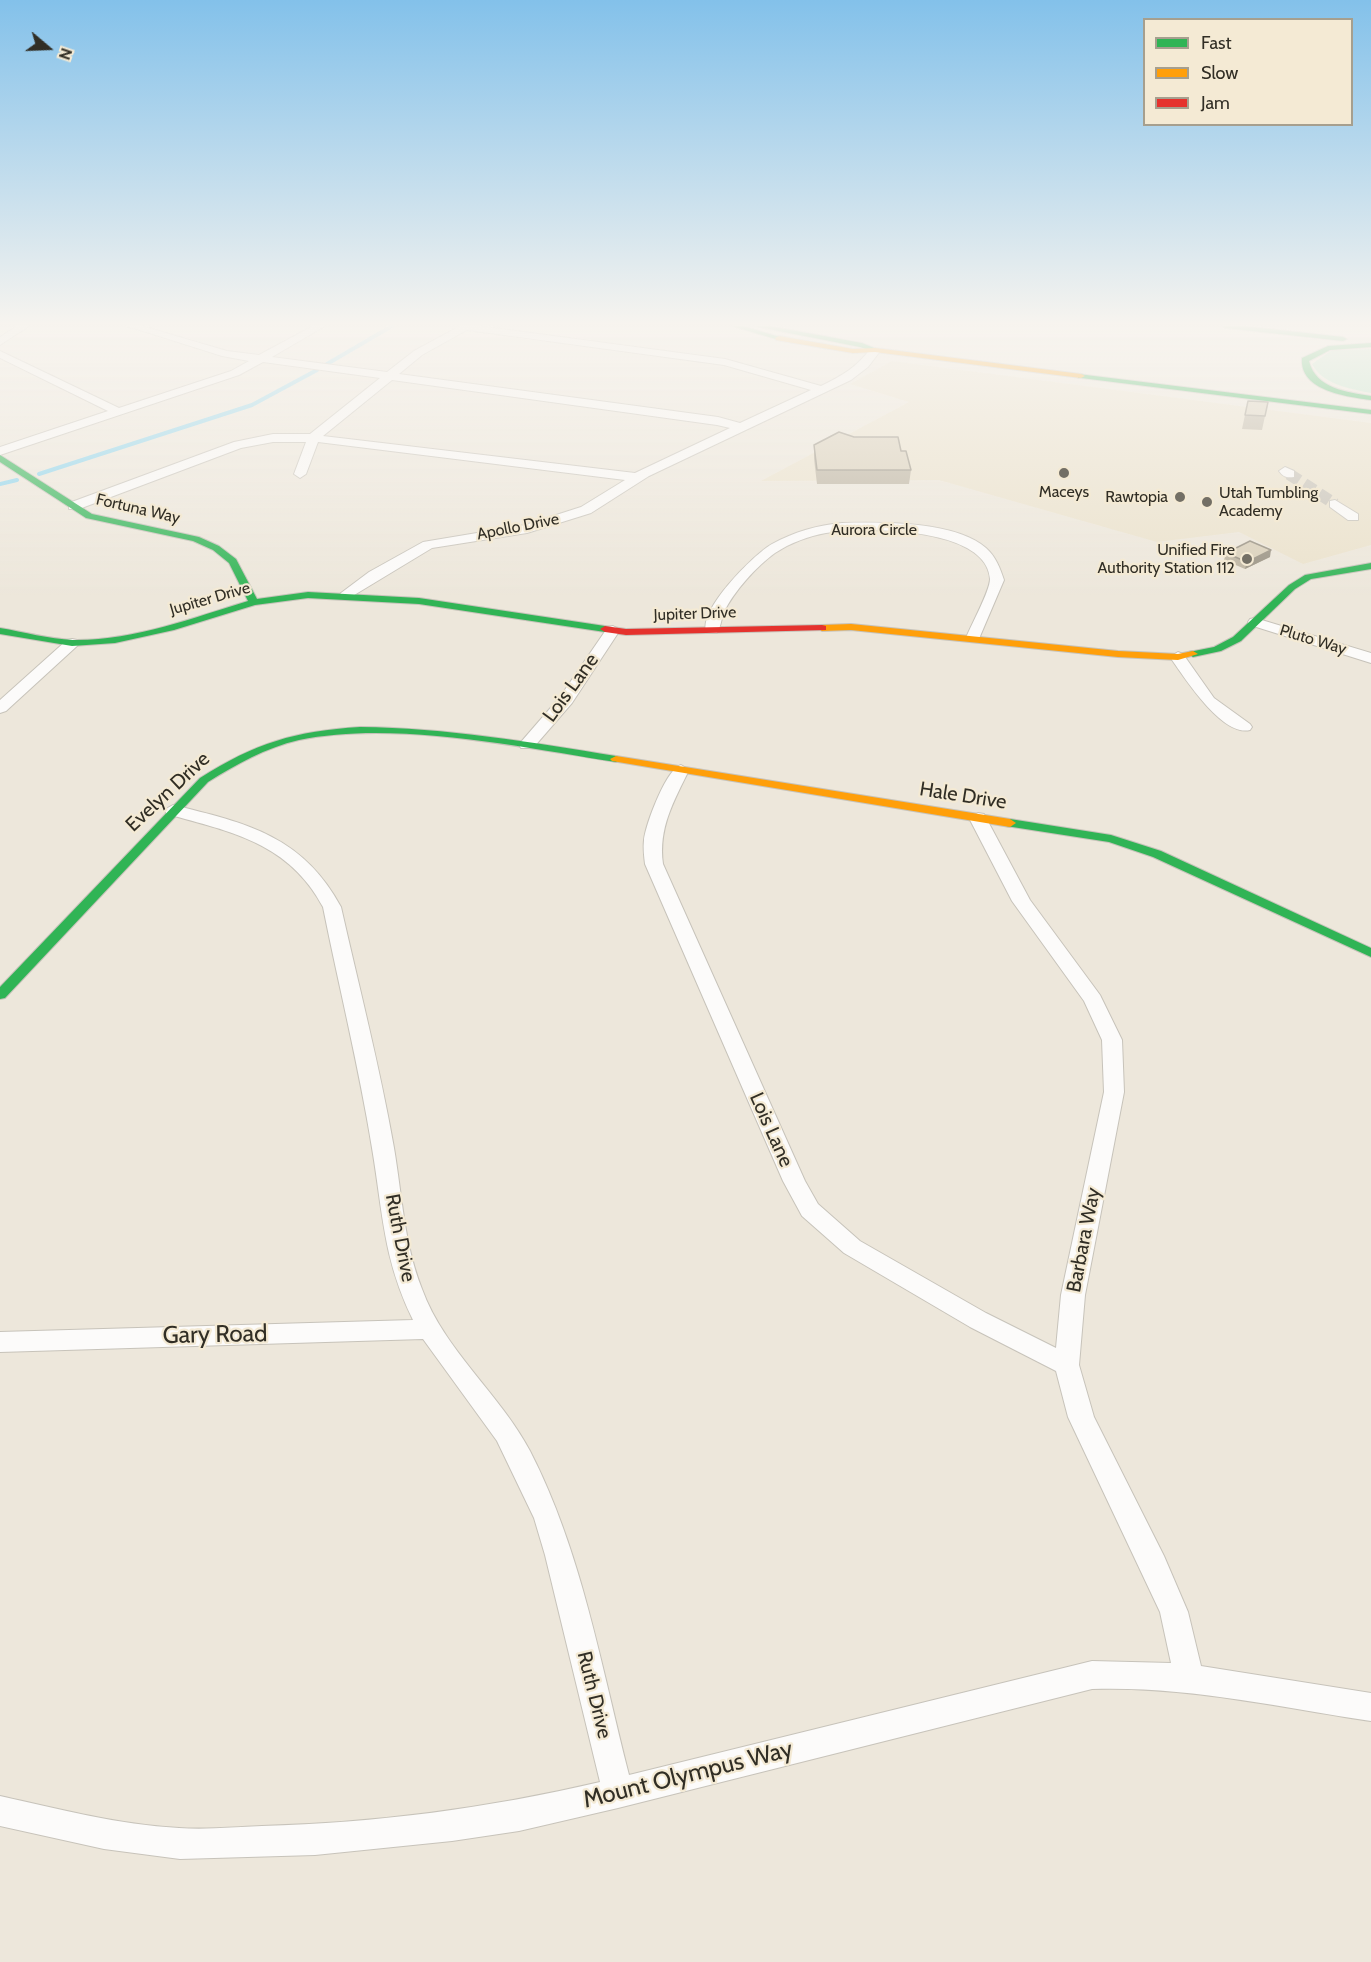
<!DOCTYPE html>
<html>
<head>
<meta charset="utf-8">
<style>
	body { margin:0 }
	#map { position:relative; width:1371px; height:1962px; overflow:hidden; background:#ede7db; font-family:Cabin,sans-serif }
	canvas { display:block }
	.legend { position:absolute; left:1143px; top:18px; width:210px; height:108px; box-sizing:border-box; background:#f4ead4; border:2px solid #a69f8e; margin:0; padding:8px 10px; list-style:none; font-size:18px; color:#312e25 }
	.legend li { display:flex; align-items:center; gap:12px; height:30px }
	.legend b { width:30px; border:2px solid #a69f8e }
	.north { position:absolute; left:18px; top:18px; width:60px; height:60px; -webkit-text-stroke:4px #f4ead4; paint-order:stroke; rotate:109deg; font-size:16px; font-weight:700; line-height:24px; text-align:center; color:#312e25 }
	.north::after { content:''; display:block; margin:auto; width:21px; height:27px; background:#312e25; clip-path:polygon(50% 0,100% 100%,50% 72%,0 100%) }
</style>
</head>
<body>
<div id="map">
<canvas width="1371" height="1962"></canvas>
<ul class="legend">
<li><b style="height:8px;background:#30b455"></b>Fast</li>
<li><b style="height:8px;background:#ff9f0a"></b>Slow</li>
<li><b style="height:8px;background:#e5322d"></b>Jam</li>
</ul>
<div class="north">N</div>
</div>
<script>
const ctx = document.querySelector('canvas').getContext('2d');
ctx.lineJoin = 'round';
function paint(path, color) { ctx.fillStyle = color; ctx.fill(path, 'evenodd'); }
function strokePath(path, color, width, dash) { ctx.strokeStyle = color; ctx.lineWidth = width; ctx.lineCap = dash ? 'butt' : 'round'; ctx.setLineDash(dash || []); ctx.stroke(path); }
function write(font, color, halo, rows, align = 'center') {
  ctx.font = font + ' Cabin,sans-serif'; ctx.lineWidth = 4.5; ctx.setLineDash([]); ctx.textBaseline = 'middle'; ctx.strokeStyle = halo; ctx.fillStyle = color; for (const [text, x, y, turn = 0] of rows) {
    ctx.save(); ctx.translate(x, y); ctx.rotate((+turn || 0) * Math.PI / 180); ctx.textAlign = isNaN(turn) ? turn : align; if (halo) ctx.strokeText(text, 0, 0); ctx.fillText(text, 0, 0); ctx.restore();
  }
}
paint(new Path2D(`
	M892 361 1371 423V545L1303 564 1239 532 1157 542 939 480 761 481 909 402 850 384Z`), '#ebe2cc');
paint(new Path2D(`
	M1371 349V393C1350 389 1322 384 1312 364L1332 350Z`), '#bce5ca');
strokePath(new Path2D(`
	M327 364 392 326
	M39 474 252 405 317 370
	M0 484 17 480`), '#8cd5ee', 4);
strokePath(new Path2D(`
	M1289 474 1335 504`), '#c7c2b7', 12, [12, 6]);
const street = new Path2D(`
	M17 326H29L0 345V337Z
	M127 326H142L227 351 259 355 313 326H325L272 357 387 372 414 351 460 326H479L725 359 821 386C842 376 857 367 871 348L881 350 868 367 851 380 649 476 591 513 527 533 432 548 346 600 339 596 341 593 369 572 423 542 525 525 581 507 625 480 318 442 306 474 300 478 294 474 306 442H273L241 448 79 509H69V503L234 442 273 434H310L380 378 263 362 239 375 0 455V447L108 411 0 358V351L119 408 231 371 249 361 222 356ZM467 330 724 365 811 390 740 423 718 417 399 374 422 355ZM392 380 717 425 730 428 635 473 323 436Z
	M1285 467 1294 471V477C1287 478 1283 477 1279 471Z
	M1335 500 1358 514V520H1348L1330 507V501Z
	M842 523C882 522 955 521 986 548 996 557 1000 568 1004 580L978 641 973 642 966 638C971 625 990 591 990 579 987 526 862 527 826 533 809 536 790 543 775 553 757 566 734 591 724 612 721 619 721 627 717 633H707C696 612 754 554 772 544 794 532 818 525 842 523Z
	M1255 618 1371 653V663L1250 625 1248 622 1250 619Z
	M613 626 620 630 572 703 533 748H521L519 745 521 742 560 697 608 627Z
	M72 639 77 640 79 643 77 646 6 711 0 713V700L67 640Z
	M1178 652 1183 654 1214 698 1250 724 1252 727 1250 730C1222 737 1184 677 1170 657Z
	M681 765 689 770C674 801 658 828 663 864L805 1181 818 1204 860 1241 986 1313 1056 1348 1061 1295 1104 1092 1102 1040 1084 1001 1012 901 969 818 978 813 984 814 1030 900 1100 995 1122 1040 1124 1092 1085 1295 1079 1365 1094 1417 1164 1556 1188 1612 1201 1666 1371 1693V1721C1278 1707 1187 1686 1092 1689L618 1808 519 1831 452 1841 315 1855 180 1859 104 1849 0 1826V1796C59 1809 119 1825 179 1828 206 1830 235 1827 262 1826 376 1823 489 1808 600 1782L545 1555 534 1518 497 1441 423 1339 0 1352V1332L413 1320C383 1259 383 1213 372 1148 359 1067 339 987 323 907 289 843 232 832 167 814L164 810 173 805C247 823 303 836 341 907 359 987 380 1067 394 1148 402 1195 404 1244 422 1289 444 1350 500 1394 530 1451 582 1552 601 1666 629 1775L1092 1661 1171 1663 1160 1612 1068 1417 1056 1371 970 1327 844 1253 802 1216 783 1181 645 864C644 856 643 848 644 840 646 824 666 769 681 765Z`);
const fast = new Path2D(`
	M732 326H743L783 338 779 340Z
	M754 326H769L862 343 879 350 875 352 860 347Z
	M1222 326H1243L1343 337 1347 339 1343 341 1226 328Z
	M1371 343V347L1330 350 1309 361C1316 389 1347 392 1371 396V400C1348 397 1299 391 1302 358L1328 346Z
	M1078 374 1371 410V414L1081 378H1078Z
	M0 455 92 514 199 537 219 546 236 559 257 599 308 592 419 598 605 626 610 629 605 632 419 604 308 598 255 605 174 630 115 643 72 646 0 634V628C24 632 49 639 73 640 133 641 192 618 248 601L229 563 213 550 193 541 86 518 0 462Z
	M1371 563V569L1311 579 1295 589 1241 641 1221 651 1193 657 1188 654 1189 652 1214 647 1233 637 1289 585 1305 575Z
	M360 727C446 728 531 742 616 756L622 759 616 762C521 747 393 720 299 740 265 748 237 764 208 782L5 998 0 999V987L200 778C255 743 295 731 360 727Z
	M1010 819 1111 835 1161 851 1371 948V957L1153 857 1109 842 1006 826 1004 823Z`);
const slow = new Path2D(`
	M779 336 853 349 875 348 1081 374 1085 376 1081 378 875 352 853 353 776 340 775 338Z
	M851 624 1118 651 1178 654 1193 651 1198 654 1178 660 1118 657 851 630 822 631 817 628 822 625Z
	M616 756 1010 819 1016 823 1010 827 612 761 610 759Z`);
const jam = new Path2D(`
	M822 625 826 626V630L626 635 605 632 600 629 605 626 626 629Z`);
strokePath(street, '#c7c3ba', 2);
strokePath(fast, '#c7c3ba', 2);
strokePath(slow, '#c7c3ba', 2);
strokePath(jam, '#c7c3ba', 2);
paint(street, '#fcfbfa');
paint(fast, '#30b455');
paint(slow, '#ff9f0a');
paint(jam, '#e5322d');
paint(new Path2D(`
	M1248 401 1268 402 1262 430 1242 429Z
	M854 437 901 451 911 470 909 484H817L814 459V445Z
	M1226 553 1270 557 1245 569 1224 560Z`), '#bbb29f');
paint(new Path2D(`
	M1271 550 1270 557 1245 569 1247 562Z`), '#989182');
const building = new Path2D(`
	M1248 401 1268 402 1265 416 1245 415Z
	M839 432 854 437H898L901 451H906L911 470H817L814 445Z
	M1250 541 1271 550 1247 562 1226 553Z`);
paint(building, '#d9cfb9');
strokePath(building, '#989182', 1.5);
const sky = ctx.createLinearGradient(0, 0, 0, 600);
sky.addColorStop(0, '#83c1ea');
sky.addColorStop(0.54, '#f7f4ef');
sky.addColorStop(1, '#f7f4ef00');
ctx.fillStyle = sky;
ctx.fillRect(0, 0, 1371, 600);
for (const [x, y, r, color] of [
	[1064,473,6,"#736f65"],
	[1180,497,6,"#736f65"],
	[1207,502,6,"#736f65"],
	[1247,559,6,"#736f65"]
]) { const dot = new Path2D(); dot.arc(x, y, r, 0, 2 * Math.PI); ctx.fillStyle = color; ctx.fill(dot); strokePath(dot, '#f4ead4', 2); }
write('16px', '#312e25', '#f4ead4', [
	["Maceys",1064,492,"center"],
	["Utah Tumbling",1219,493,"left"],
	["Academy",1219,511,"left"],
	["Rawtopia",1168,497],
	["Unified Fire",1235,550],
	["Authority Station 112",1235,568]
], 'right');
write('16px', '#312e25', '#f4ead4', [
	["Fortuna Way",138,509,13],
	["Apollo Drive",518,527,-11],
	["Aurora Circle",874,530],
	["Jupiter Drive",210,599,-16],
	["Jupiter Drive",695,614,-2],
	["Pluto Way",1313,640,17]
]);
write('20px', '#312e25', '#f4ead4', [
	["Lois Lane",571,688,-54],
	["Evelyn Drive",168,792,-43],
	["Hale Drive",963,796,9],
	["Lois Lane",771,1130,66],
	["Ruth Drive",400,1238,79],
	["Barbara Way",1084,1240,-79],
	["Ruth Drive",594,1695,76]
]);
write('24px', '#312e25', '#f4ead4', [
	["Gary Road",215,1335,-1],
	["Mount Olympus Way",688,1775,-14]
]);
</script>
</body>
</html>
